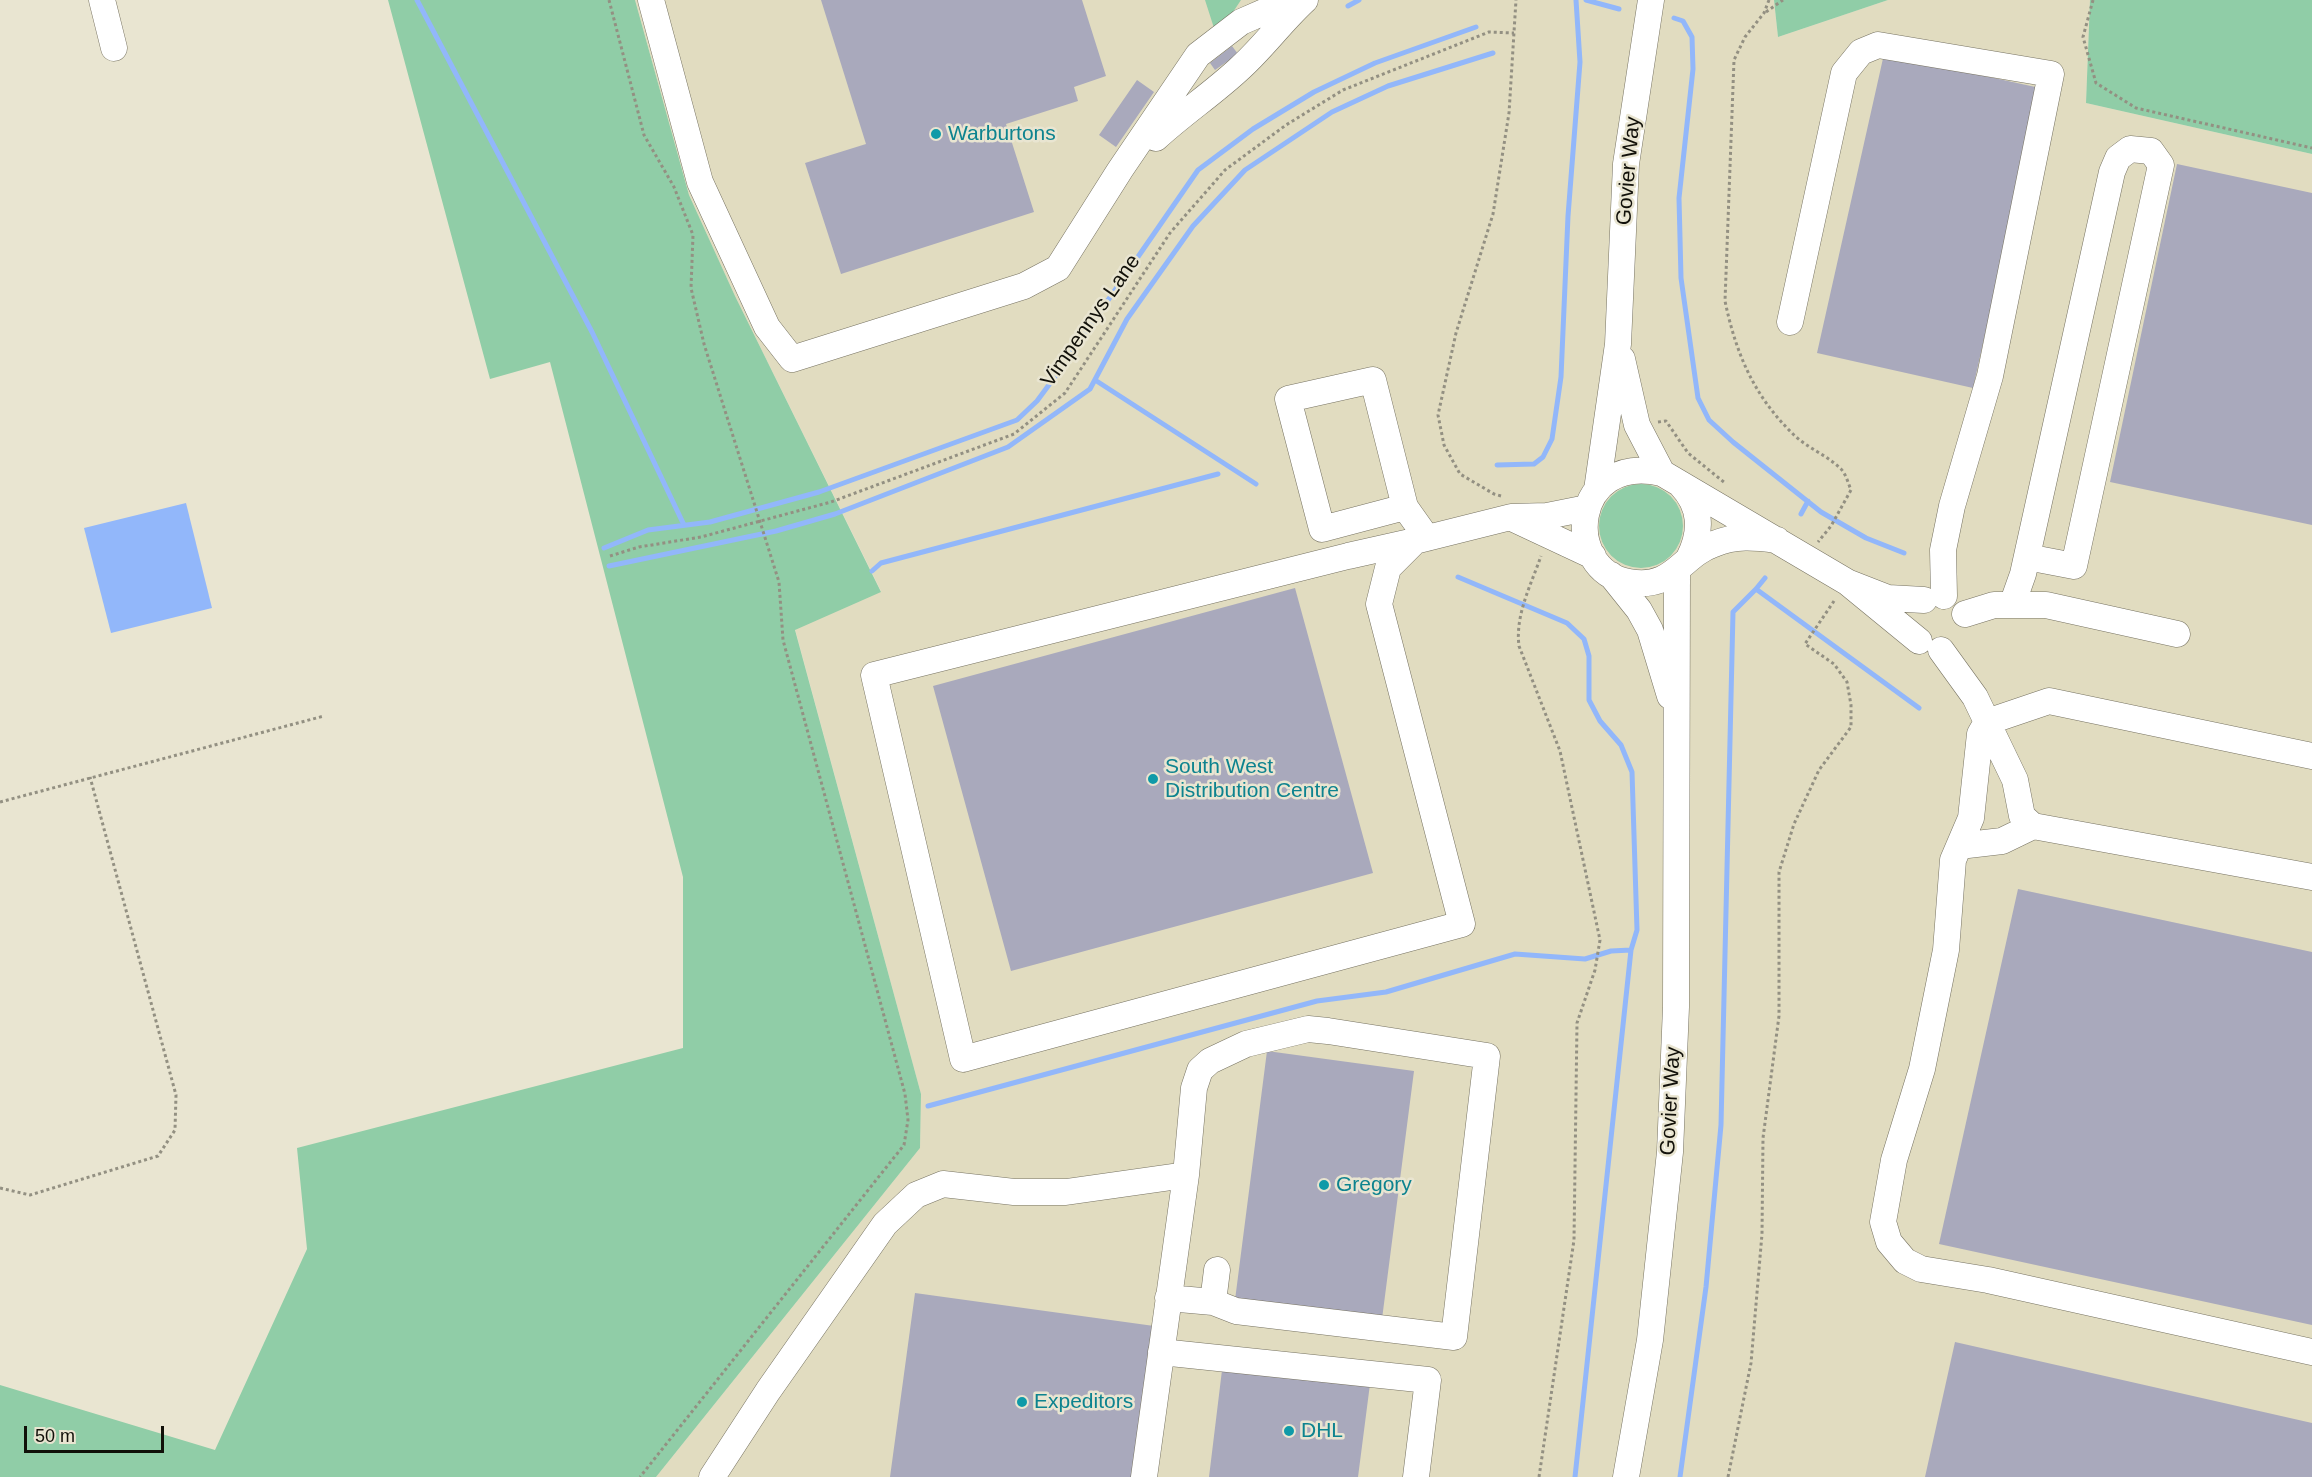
<!DOCTYPE html>
<html>
<head>
<meta charset="utf-8">
<style>
	body { margin:0 }
	#map { position:relative; width:2312px; height:1477px; overflow:hidden; background:#e9e5d1; font-family:Arial,sans-serif }
	canvas { display:block }
	.scale { position:absolute; left:24px; top:1426px; width:140px; height:27px; box-sizing:border-box; border:3px solid #111009; border-top:0; padding-left:8px; font-size:18px; line-height:21px; white-space:nowrap; color:#111009; -webkit-text-stroke:4px #e9e5d1; paint-order:stroke }
</style>
</head>
<body>
<div id="map">
<canvas width="2312" height="1477"></canvas>
<div class="scale">50 m</div>
</div>
<script>
const ctx = document.querySelector('canvas').getContext('2d');
ctx.lineJoin = 'round';
function paint(path, color) { ctx.fillStyle = color; ctx.fill(path, 'evenodd'); }
function strokePath(path, color, width, dash) { ctx.strokeStyle = color; ctx.lineWidth = width; ctx.lineCap = dash ? 'butt' : 'round'; ctx.setLineDash(dash || []); ctx.stroke(path); }
function write(font, color, halo, rows, align = 'center') {
  ctx.font = font + ' Arial,sans-serif'; ctx.lineWidth = 5; ctx.setLineDash([]); ctx.textBaseline = 'middle'; ctx.strokeStyle = halo; ctx.fillStyle = color; for (const [text, x, y, turn = 0] of rows) {
    ctx.save(); ctx.translate(x, y); ctx.rotate((+turn || 0) * Math.PI / 180); ctx.textAlign = isNaN(turn) ? turn : align; if (halo) ctx.strokeText(text, 0, 0); ctx.fillText(text, 0, 0); ctx.restore();
  }
}
paint(new Path2D(`
	M635 0H1774L1778 37 1888 0H2090L2086 103 2312 154V1477H656L920 1148 921 1094 795 629 881 591 735 296 689 195Z`), '#e1dcc0');
paint(new Path2D(`
	M388 0H635L689 195 735 296 881 592 795 630 921 1094 920 1148 656 1477H0V1385L215 1450 307 1249 297 1148 683 1048V877L550 362 490 379Z
	M1205 0H1241L1231 15 1214 28Z
	M1774 0H1888L1778 37Z
	M2090 0H2312V154L2086 103Z
	M1599 526a42 42 0 1 1 84 0a42 42 0 1 1-84 0Z`), '#90cda7');
paint(new Path2D(`
	M186 503 212 608 111 633 84 528Z`), '#92b7fa');
strokePath(new Path2D(`
	M417 0 592 332 684 525
	M1586 0 1619 9
	M1348 6 1359 0
	M1674 18 1683 21 1692 37 1693 69 1679 198 1681 278 1698 398 1709 420 1733 442 1821 512 1866 538 1904 553
	M1095 380 1256 484
	M1497 465 1534 464 1543 457 1552 439 1561 377 1568 216 1580 62 1576 0
	M1801 514 1808 501
	M604 548 648 530 710 522 819 492 1017 420 1037 401 1057 374 1198 170 1253 129 1314 92 1375 63 1476 27
	M609 566 776 531 835 514 1008 447 1090 389 1127 319 1193 226 1245 170 1332 112 1388 86 1493 53
	M872 571 881 563 1218 474
	M1458 577 1567 623 1584 639 1589 656V700L1600 721 1621 745 1632 772 1637 930 1631 950 1575 1477
	M1756 589 1919 708
	M928 1106 1317 1001 1386 992 1515 954 1585 959 1611 951 1631 950
	M1680 1477 1706 1287 1721 1125 1733 612 1756 589 1765 578`), '#92b7fa', 5);
paint(new Path2D(`
	M821 0H1082L1106 76 1074 87 1078 101 1006 124 1034 212 841 274 805 163 866 144Z
	M1232 46 1238 54 1215 70 1210 63Z
	M1884 54 2040 88 1973 388 1817 353Z
	M1137 80 1154 92 1116 147 1099 135Z
	M2177 164 2312 193V525L2110 482Z
	M1295 588 1373 873 1011 971 933 686Z
	M2018 889 2312 952V1325L1939 1244Z
	M1267 1051 1414 1071 1382 1319 1235 1300Z
	M915 1293 1154 1326 1133 1477H890Z
	M1955 1342 2312 1423V1477H1925Z
	M1223 1362 1370 1384 1358 1477H1209Z`), '#a9a9bc');
const minor = new Path2D(`
	M102 0 114 48
	M651 0 700 182 767 327 792 359 1024 286 1058 268 1120 170 1198 55 1241 22 1273 8 1282 0
	M1156 138C1182 114 1212 94 1238 70 1262 49 1281 22 1305 0
	M1790 322 1844 73 1861 52 1878 45 2051 74 1990 376 1952 506 1943 550 1944 596
	M1622 359 1637 425 1662 473
	M1681 485C1702 507 1702 532 1689 558
	M1597 490 1618 344 1626 164 1651 0
	M1405 507 1322 529 1288 399 1373 380 1405 507 1427 538
	M1514 519 1593 556
	M1777 540C1755 537 1735 535 1714 544 1680 556 1674 590 1629 582 1561 570 1571 452 1662 473L1847 582
	M1415 541 1388 568 1379 604 1462 924 963 1059 874 675 1348 556 1415 541 1511 517 1547 516 1587 508
	M1611 575 1639 610 1650 630 1670 696
	M2012 605 2023 574 2112 172 2118 158 2130 149 2151 151 2161 165 2074 566 2027 557
	M1965 614 1994 605H2046L2177 634
	M1919 641 1847 582 1888 598 1924 600
	M1941 650 1975 697 2015 780 2022 816 2033 826 2312 877
	M2312 756 2049 701 1987 722 1980 734 1971 818 1953 860 1946 950 1922 1069 1894 1160 1883 1222 1889 1242 1905 1261 1921 1269 1988 1280 2312 1352
	M1959 846 2002 841 2033 826
	M1213 1302 1217 1270
	M1161 1352 1428 1380 1416 1477
	M712 1477 768 1391 885 1224 916 1195 943 1184 1014 1192H1066L1186 1175
	M1144 1477 1186 1175 1194 1088 1200 1070 1210 1061 1246 1044 1308 1029 1328 1031 1487 1056 1454 1337 1236 1311 1213 1302 1168 1298
	M1626 1477 1650 1340 1670 1152 1676 1007 1677 571`);
strokePath(minor, '#777362', 27);
strokePath(new Path2D(`
	M609 0 644 135 674 187 693 235 691 288 704 344 779 582 783 640 905 1094 908 1120 904 1145 640 1477
	M1769 0 1764 13 1745 37 1734 60 1725 301C1736 354 1754 396 1793 434 1807 448 1827 455 1841 469 1846 474 1848 483 1851 490L1831 526 1818 542
	M2093 0 2083 37 2096 83 2136 108 2312 148
	M1766 12 1783 0
	M1658 422 1666 421 1688 453 1725 483
	M1501 496 1494 494 1460 474 1444 445 1438 415 1456 333 1493 214 1509 113 1516 0
	M610 556 639 547 701 537 831 502 1014 434 1065 393 1170 233 1225 170 1286 125 1343 90 1489 32 1514 33
	M0 802 324 716
	M0 1188 30 1195 158 1156 175 1130 176 1095 90 777
	M1539 1477 1574 1240 1577 1023 1595 970 1600 940 1560 751 1519 646C1515 615 1531 585 1541 556
	M1728 1477 1751 1363 1762 1234 1763 1138 1779 1016V872L1794 824 1819 770 1851 727V705L1847 682 1834 664 1805 644 1834 601`), '#939082', 3, [3, 3]);
strokePath(minor, '#fff', 26);
for (const [x, y, r, color] of [
	[936,134,6,"#0f9aa8"],
	[1153,779,6,"#0f9aa8"],
	[1324,1185,6,"#0f9aa8"],
	[1022,1402,6,"#0f9aa8"],
	[1289,1431,6,"#0f9aa8"]
]) { const dot = new Path2D(); dot.arc(x, y, r, 0, 2 * Math.PI); ctx.fillStyle = color; ctx.fill(dot); strokePath(dot, '#e9e5d1', 2); }
write('21px', '#0d838f', '#e9e5d1', [
	["Warburtons",948,134],
	["South West",1165,767],
	["Distribution Centre",1165,791],
	["Gregory",1336,1185],
	["Expeditors",1034,1402],
	["DHL",1301,1431]
], 'left');
write('21px', '#111009', '#e9e5d1', [
	["Govier Way",1629,171,-85],
	["Vimpennys Lane",1091,321,-55],
	["Govier Way",1671,1101,-87]
]);
</script>
</body>
</html>
